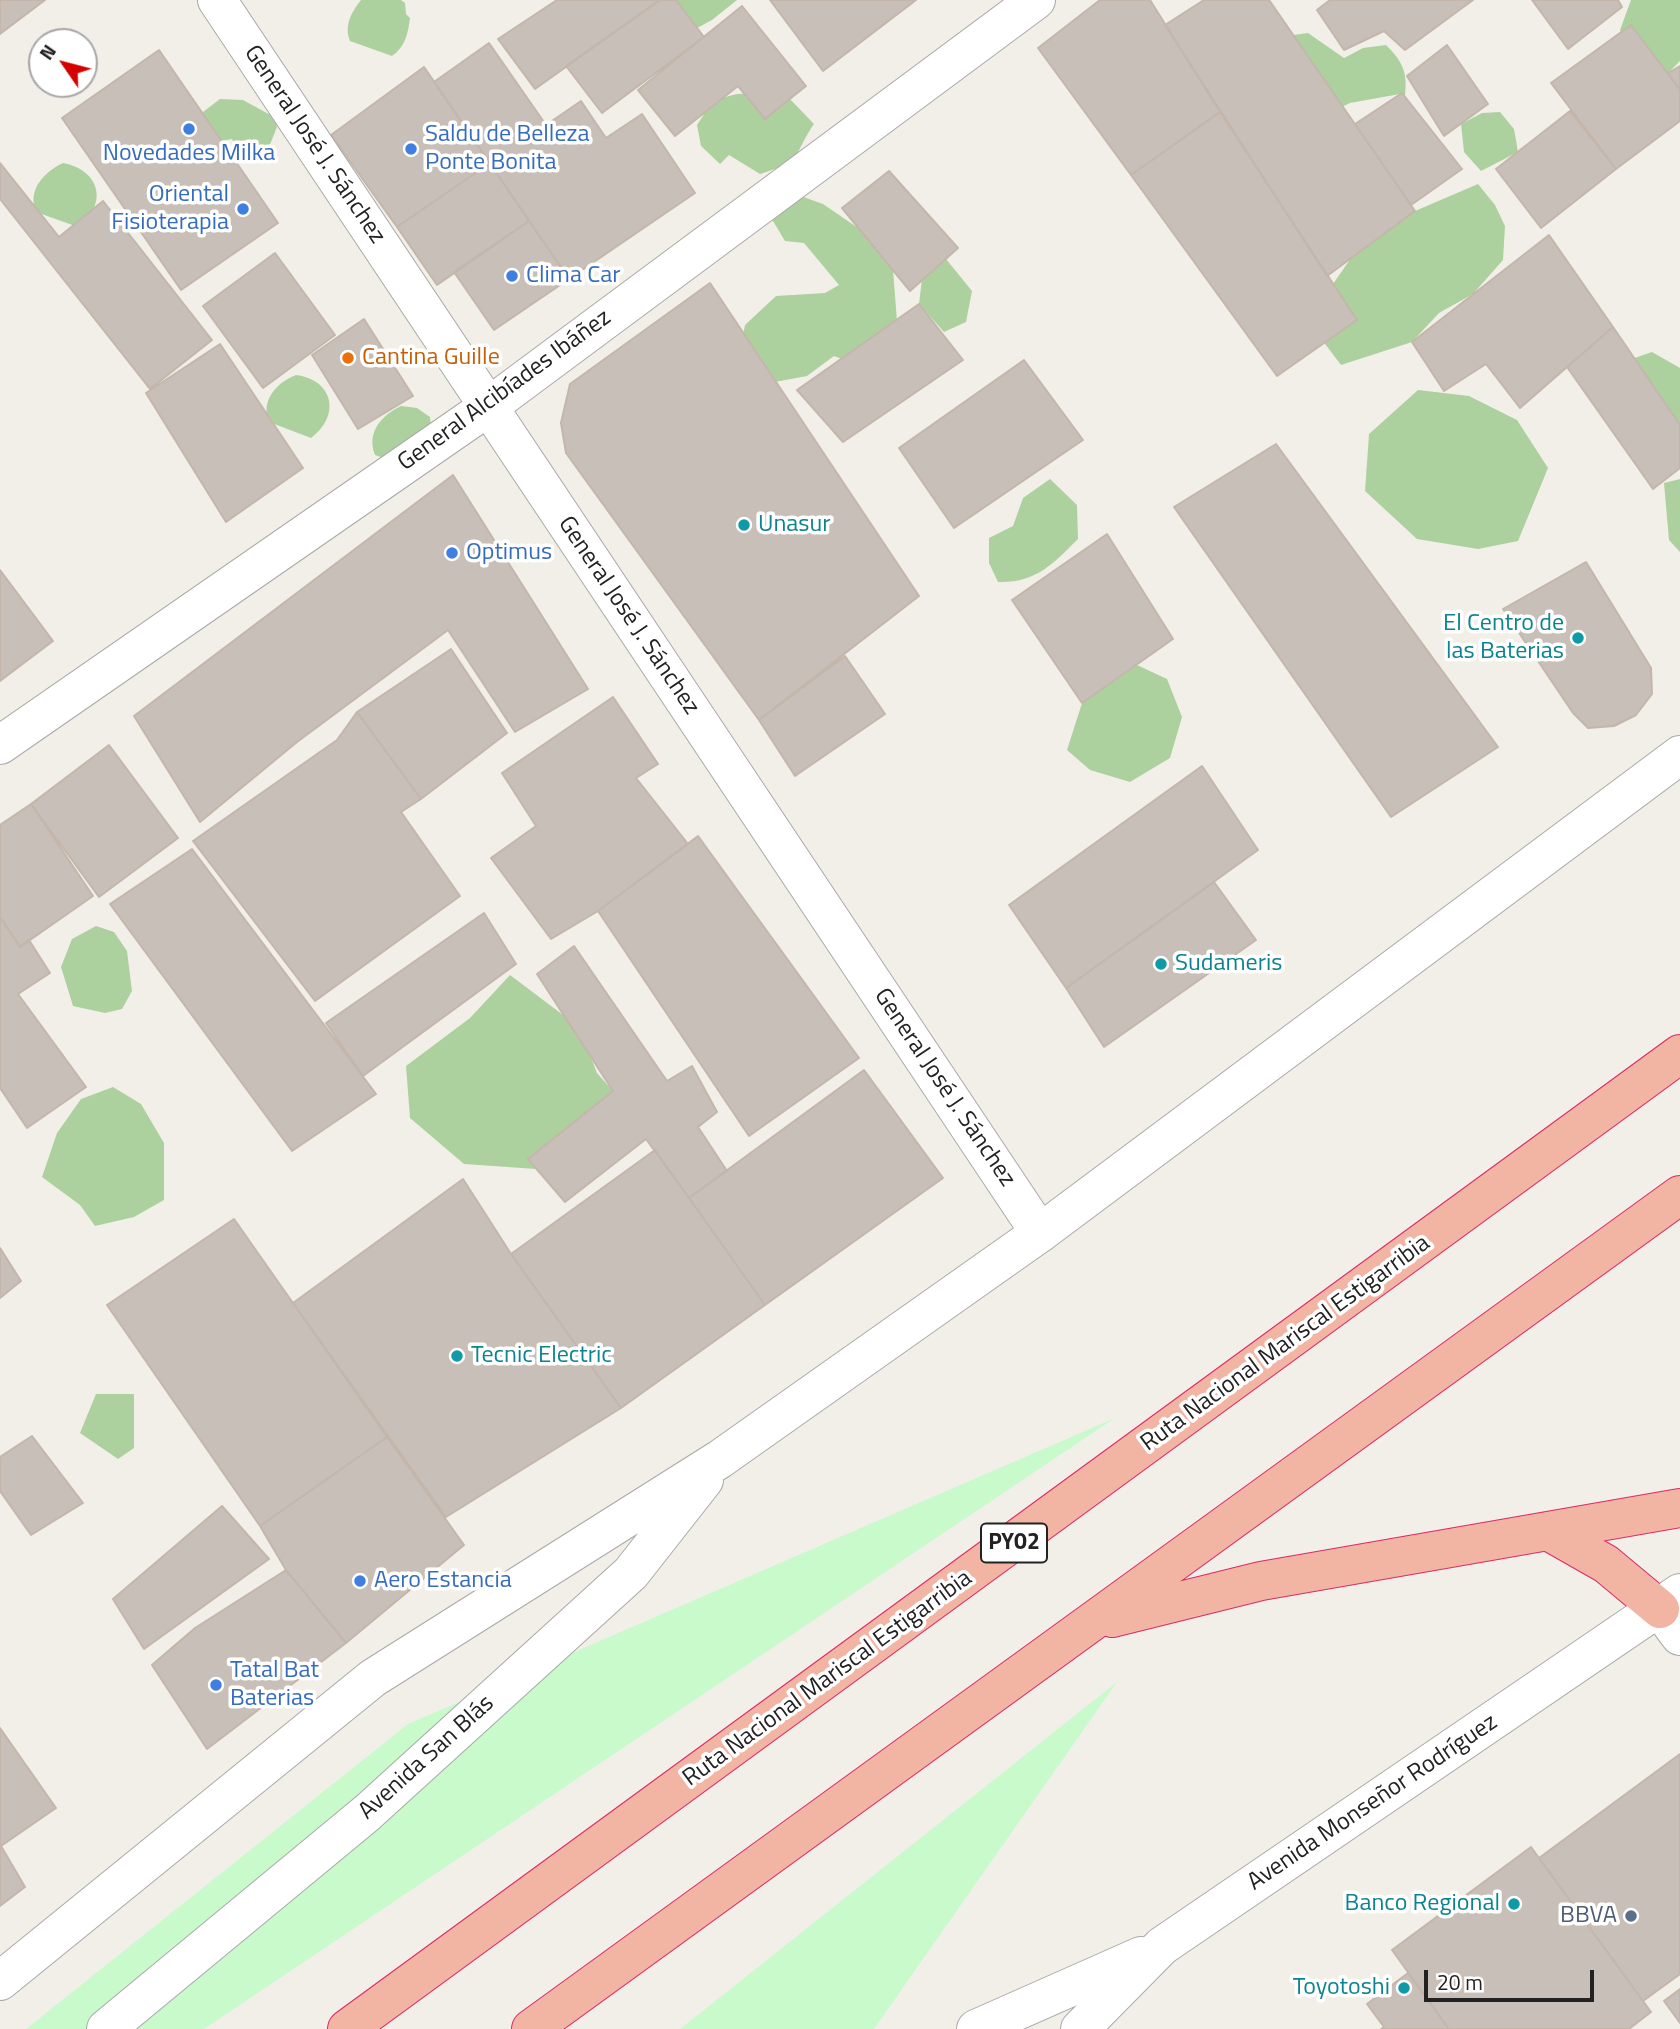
<!DOCTYPE html>
<html>
<head>
<meta charset="utf-8">
<style>
	body { margin:0 }
	#map { position:relative; width:1680px; height:2029px; overflow:hidden; background:#f2efe9; font-family:"Titillium Web",sans-serif }
	canvas { display:block }
	.north { position:absolute; left:28px; top:28px; width:70px; height:70px; box-sizing:border-box; background:#fff; border:2px solid #a7a7a7; border-radius:50%; rotate:305deg; font-size:19px; font-weight:700; line-height:28px; text-align:center; color:#222 }
	.north::after { content:''; display:block; margin:auto; width:24px; height:32px; background:#d40000; clip-path:polygon(50% 0,100% 100%,50% 72%,0 100%) }
	.scale { position:absolute; left:1424px; top:1970px; width:170px; height:32px; box-sizing:border-box; border:4px solid #222; border-top:0; padding-left:9px; font-size:21px; line-height:24px; white-space:nowrap; color:#222; -webkit-text-stroke:5px #fff; paint-order:stroke }
</style>
</head>
<body>
<div id="map">
<canvas width="1680" height="2029"></canvas>
<div class="north">N</div>
<div class="scale">20 m</div>
</div>
<script>
const ctx = document.querySelector('canvas').getContext('2d');
ctx.lineJoin = 'round';
function paint(path, color) { ctx.fillStyle = color; ctx.fill(path, 'evenodd'); }
function strokePath(path, color, width, dash) { ctx.strokeStyle = color; ctx.lineWidth = width; ctx.lineCap = dash ? 'butt' : 'round'; ctx.setLineDash(dash || []); ctx.stroke(path); }
function write(font, color, halo, rows, align = 'center') {
  ctx.font = font + ' "Titillium Web",sans-serif'; ctx.lineWidth = 7; ctx.setLineDash([]); ctx.textBaseline = 'middle'; ctx.strokeStyle = halo; ctx.fillStyle = color; for (const [text, x, y, turn = 0] of rows) {
    ctx.save(); ctx.translate(x, y); ctx.rotate((+turn || 0) * Math.PI / 180); ctx.textAlign = isNaN(turn) ? turn : align; if (halo) ctx.strokeText(text, 0, 0); ctx.fillText(text, 0, 0); ctx.restore();
  }
}
paint(new Path2D(`
	M361 0H401L405 3 406 14 410 18C408 34 405 47 392 56L350 41C344 25 351 13 361 0Z
	M616 0H737L712 20 688 33Z
	M1631 0H1680V61L1668 73 1628 48 1620 30Z
	M1308 33 1344 58 1363 48 1386 45C1402 61 1408 72 1405 95L1382 106 1400 94 1350 103 1325 115 1280 37Z
	M773 92 789 98 814 124C791 158 805 160 760 174L729 155 720 164 701 146 697 125 713 100 737 94Z
	M220 99 243 100 274 117 277 127 269 147 258 158 237 149 232 139 222 141 193 128 203 112Z
	M1500 112 1514 129 1518 152 1481 171 1464 152 1461 124 1482 113Z
	M63 163C100 170 109 204 78 227L36 212C27 190 44 172 63 163Z
	M1478 184 1495 205 1505 226 1503 260 1473 294 1439 313 1412 342 1341 365 1322 340 1324 297 1351 258 1415 211Z
	M798 195 823 204 861 230 893 270 898 334 856 364 834 356 807 376 764 384 739 354 745 325 776 296 825 293 839 285 804 243 785 241 770 216Z
	M946 259 972 291 966 322 944 332 919 304 922 279Z
	M1652 352 1680 368V441L1626 361Z
	M296 375C334 380 341 416 311 438L269 422C260 401 277 382 296 375Z
	M1418 390 1469 396 1517 420 1548 468 1518 541 1478 549 1417 539 1365 491 1369 434Z
	M401 406 417 408 430 417 431 427 417 470 375 455C366 432 382 415 401 406Z
	M1050 479 1077 505 1078 539C1053 564 1036 583 998 582L989 563V538L1013 526 1023 498Z
	M1680 479V552L1669 540 1664 483Z
	M1137 665 1167 679 1182 717 1170 758 1130 782 1090 770 1067 750 1082 703Z
	M96 926 114 932 127 951 132 991 122 1009 105 1013 73 1006 61 967 72 939Z
	M510 975 579 1027 597 1073 613 1091 551 1170 464 1164 410 1118 406 1066 470 1018Z
	M113 1087 141 1104 164 1143V1200L134 1217 95 1226 80 1205 42 1177 57 1133 81 1099Z
	M96 1394H134V1448L118 1459 80 1433Z`), '#add19e');
paint(new Path2D(`
	M1115 1418 204 2029H26L408 1724Z
	M1117 1682 874 2029H680Z`), '#c8facc');
const building = new Path2D(`
	M0 0H45L0 34Z
	M557 0H660L535 89 498 39Z
	M660 0H676L704 37 602 113 566 66Z
	M770 0H916L823 71Z
	M1100 0H1150L1220 112 1131 175 1038 48Z
	M1204 0H1269L1415 211 1327 276 1165 25Z
	M1330 0H1473L1405 50 1384 31 1344 50 1317 10Z
	M1532 0H1618L1622 7 1568 49Z
	M742 6 806 86 765 119 738 86 675 136 638 90Z
	M1631 25 1680 90V121L1616 169 1551 83Z
	M489 43 546 125 581 101 606 138 642 114 695 193 569 279 434 82Z
	M1447 45 1488 104 1444 136 1407 76Z
	M159 50 278 223 181 290 62 118Z
	M1680 66V90L1668 73Z
	M424 67 490 163 397 227 331 135Z
	M1402 93 1462 169 1411 205 1355 124Z
	M1570 111 1616 169 1541 228 1496 169Z
	M1220 112 1357 320 1277 376 1131 175Z
	M0 163 59 237 103 201 212 340 150 389 0 199Z
	M490 163 529 221 437 285 397 227Z
	M889 171 958 248 910 291 842 208Z
	M529 221 569 279 494 330 454 272Z
	M1549 235 1613 327 1520 408 1486 364 1444 391 1412 342Z
	M275 253 335 335 263 388 203 306Z
	M710 283 919 596 759 720 566 453 561 423 570 384Z
	M919 304 963 360 843 442 797 390Z
	M364 319 413 396 358 429 312 355Z
	M1613 327 1680 425V468L1653 489 1567 367Z
	M220 344 303 468 226 522 146 393Z
	M1024 360 1083 440 954 528 899 448Z
	M1276 444 1498 747 1391 817 1174 507Z
	M453 475 588 689 515 732 448 630 297 742 200 822 134 716Z
	M1107 534 1173 639 1082 703 1012 600Z
	M1586 562 1651 668 1652 694 1636 715 1614 726 1588 728 1573 713 1503 609Z
	M0 570 53 641 0 681Z
	M451 649 507 733 421 799 357 712Z
	M845 656 885 714 795 776 759 720Z
	M613 697 658 764 636 778 688 844 598 911 551 939 491 858 536 826 502 773Z
	M357 712 421 799 401 812 460 896 315 1001 193 841 337 740Z
	M109 745 178 838 99 897 31 804Z
	M1202 766 1258 850 1066 988 1009 905Z
	M31 804 93 896 20 947 0 917V825Z
	M698 836 859 1058 749 1136 598 911Z
	M192 849 376 1094 292 1151 110 904Z
	M1214 882 1256 940 1104 1047 1066 988Z
	M484 913 516 964 363 1076 326 1023Z
	M0 917 20 947 29 940 50 973 18 994 86 1087 27 1128 0 1088Z
	M574 946 667 1081 692 1066 717 1112 698 1127 727 1171 689 1198 646 1139 565 1202 528 1159 613 1091 537 974Z
	M864 1070 943 1178 765 1305 689 1198Z
	M655 1150 765 1305 621 1408 511 1254Z
	M463 1179 511 1254 621 1408 446 1517 293 1303Z
	M234 1219 387 1437 260 1526 107 1305Z
	M0 1248 21 1281 0 1298Z
	M32 1436 83 1503 31 1535 0 1491V1457Z
	M387 1437 464 1545 346 1643 286 1570 260 1526Z
	M222 1506 269 1559 144 1649 113 1599Z
	M286 1570 346 1643 207 1749 152 1665 195 1628Z
	M0 1728 56 1808 1 1846 25 1887 0 1906Z
	M1680 1754V1974L1643 2001 1539 1858Z
	M1531 1847 1651 2012 1629 2029H1449L1392 1950Z
	M1408 1973 1449 2029H1381L1384 2027 1367 2004Z
	M1680 1989V2023L1664 2001Z`);
paint(building, '#c7bfb8');
strokePath(building, '#c4b6ab', 2);
const minor = new Path2D(`
	M217 0 1040 1233
	M0 745 488 407 1036 0
	M1660 1609 1680 1636`);
const tertiary = new Path2D(`
	M0 1981 373 1678 720 1459 1040 1233 1680 755
	M106 2029 367 1813 631 1573 704 1480
	M976 2029 1141 1956
	M1080 2029 1162 1946 1680 1593`);
const trunk = new Path2D(`
	M1548 1531 1606 1564 1660 1609
	M1112 1618 1261 1581 1680 1508
	M347 2029 1680 1054
	M531 2029 1680 1195`);
strokePath(minor, '#a9a9a9', 40);
strokePath(tertiary, '#a9a9a9', 40);
strokePath(trunk, '#dc2a67', 40);
strokePath(minor, '#fff', 38);
strokePath(tertiary, '#fff', 38);
strokePath(trunk, '#f2b4a3', 38);
for (const [x, y, r, color] of [
	[189,129,7,"#3f7fe0"],
	[411,149,7,"#3f7fe0"],
	[243,209,7,"#3f7fe0"],
	[512,276,7,"#3f7fe0"],
	[348,358,7,"#e8710a"],
	[744,525,7,"#0f9aa8"],
	[452,553,7,"#3f7fe0"],
	[1578,638,7,"#0f9aa8"],
	[1161,964,7,"#0f9aa8"],
	[457,1356,7,"#0f9aa8"],
	[360,1581,7,"#3f7fe0"],
	[216,1685,7,"#3f7fe0"],
	[1514,1904,7,"#0f9aa8"],
	[1631,1916,7,"#5c6f8a"],
	[1404,1988,7,"#0f9aa8"]
]) { const dot = new Path2D(); dot.arc(x, y, r, 0, 2 * Math.PI); ctx.fillStyle = color; ctx.fill(dot); strokePath(dot, '#fff', 2.5); }
for (const [x, y, w] of [
	[1014,1543,66]
]) { const box = new Path2D(); box.roundRect(x - w / 2, y - 19.5, w, 39, 5); ctx.fillStyle = '#fff'; ctx.fill(box); strokePath(box, '#222', 2); }
write('bold 23px', '#222', null, [
	["PY02",1014,1543]
]);
write('24px', '#366cbe', '#fff', [
	["Saldu de Belleza",425,135],
	["Ponte Bonita",425,163],
	["Novedades Milka",189,154,"center"],
	["Oriental",229,195,"right"],
	["Fisioterapia",229,223,"right"],
	["Clima Car",526,276],
	["Optimus",466,553],
	["Aero Estancia",374,1581],
	["Tatal Bat",230,1671],
	["Baterias",230,1699]
], 'left');
write('24px', '#222', '#fff', [
	["General José J. Sánchez",314,145,56],
	["General Alcibíades Ibáñez",505,391,-36],
	["General José J. Sánchez",628,616,56],
	["General José J. Sánchez",944,1088,56],
	["Ruta Nacional Mariscal Estigarribia",1286,1344,-36],
	["Ruta Nacional Mariscal Estigarribia",828,1679,-36],
	["Avenida San Blás",427,1758,-42],
	["Avenida Monseñor Rodríguez",1373,1803,-34]
]);
write('24px', '#c56008', '#fff', [
	["Cantina Guille",362,358]
], 'left');
write('24px', '#0d838f', '#fff', [
	["Unasur",758,525],
	["El Centro de",1564,624,"right"],
	["las Baterias",1564,652,"right"],
	["Sudameris",1175,964],
	["Tecnic Electric",471,1356],
	["Banco Regional",1500,1904,"right"],
	["Toyotoshi",1390,1988,"right"]
], 'left');
write('24px', '#4e5e75', '#fff', [
	["BBVA",1617,1916]
], 'right');
</script>
</body>
</html>
